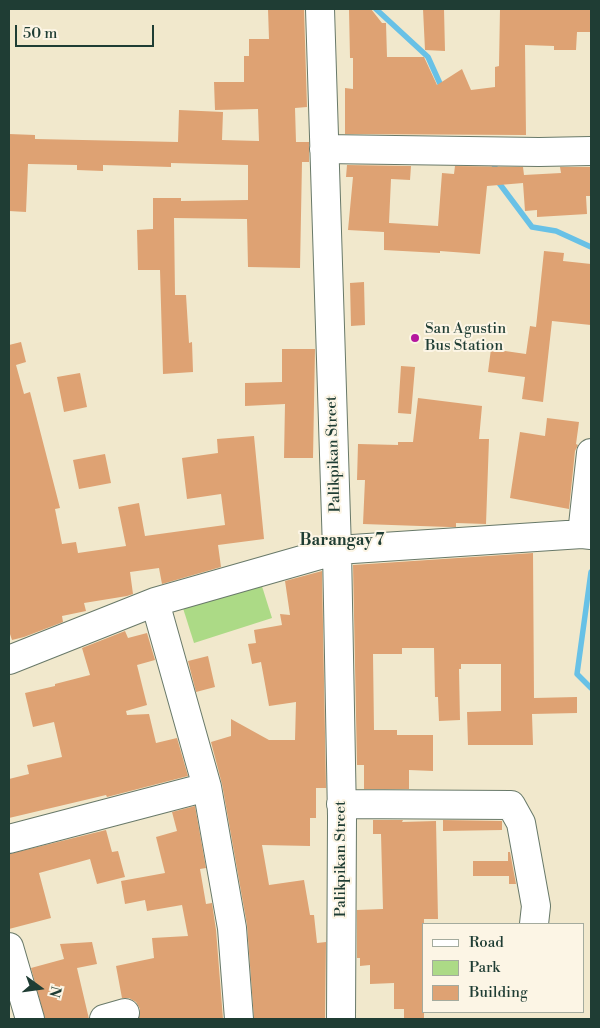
<!DOCTYPE html>
<html>
<head>
<meta charset="utf-8">
<style>
	body { margin:0 }
	#map { position:relative; width:600px; height:1028px; overflow:hidden; background:#f1e8cc; font-family:"Libre Bodoni",serif }
	canvas { display:block }
	.frame { position:absolute; inset:0; border:10px solid #1f3d34; pointer-events:none }
	.legend { position:absolute; left:422px; top:923px; width:162px; height:90px; box-sizing:border-box; background:#fcf5e5; border:1px solid #a4ab9e; margin:0; padding:6px 9px; list-style:none; font-size:15px; color:#1f3d34 }
	.legend li { display:flex; align-items:center; gap:10px; height:25px }
	.legend b { width:25px; border:1px solid #a4ab9e }
	.north { position:absolute; left:15px; top:963px; width:50px; height:50px; -webkit-text-stroke:4px #fcf5e5; paint-order:stroke; rotate:104deg; font-size:14px; font-weight:700; line-height:20px; text-align:center; color:#1f3d34 }
	.north::after { content:''; display:block; margin:auto; width:18px; height:22px; background:#1f3d34; clip-path:polygon(50% 0,100% 100%,50% 72%,0 100%) }
	.scale { position:absolute; left:15px; top:25px; width:139px; height:22px; box-sizing:border-box; border:2px solid #1f3d34; border-top:0; padding-left:6px; font-size:15px; line-height:18px; white-space:nowrap; color:#1f3d34; -webkit-text-stroke:4px #fcf5e5; paint-order:stroke }
</style>
</head>
<body>
<div id="map">
<canvas width="600" height="1028"></canvas>
<div class="frame"></div>
<ul class="legend">
<li><b style="height:6px;background:#fff"></b>Road</li>
<li><b style="height:14px;background:#acda86"></b>Park</li>
<li><b style="height:14px;background:#dea273"></b>Building</li>
</ul>
<div class="north">N</div>
<div class="scale">50 m</div>
</div>
<script>
const ctx = document.querySelector('canvas').getContext('2d');
ctx.lineJoin = 'round';
function paint(path, color) { ctx.fillStyle = color; ctx.fill(path, 'evenodd'); }
function strokePath(path, color, width, dash) { ctx.strokeStyle = color; ctx.lineWidth = width; ctx.lineCap = dash ? 'butt' : 'round'; ctx.setLineDash(dash || []); ctx.stroke(path); }
function write(font, color, halo, rows, align = 'center') {
  ctx.font = font + ' "Libre Bodoni",serif'; ctx.lineWidth = 4; ctx.setLineDash([]); ctx.textBaseline = 'middle'; ctx.strokeStyle = halo; ctx.fillStyle = color; for (const [text, x, y, turn = 0] of rows) {
    ctx.save(); ctx.translate(x, y); ctx.rotate((+turn || 0) * Math.PI / 180); ctx.textAlign = isNaN(turn) ? turn : align; if (halo) ctx.strokeText(text, 0, 0); ctx.fillText(text, 0, 0); ctx.restore();
  }
}
paint(new Path2D(`
	M260 580 272 618 194 643 182 605Z`), '#acda86');
strokePath(new Path2D(`
	M376 9 428 57 442 88
	M493 160 499 183 532 227 556 231 591 247
	M591 572 577 674 591 688`), '#68c1e6', 5.5);
paint(new Path2D(`
	M268 9H304L307 107 295 108 296 142H309V162H302L300 268 248 267 247 219 174 218 175 295H186L189 343 192 342 193 372 163 374 160 270H138L137 230 153 229V198H181V201L248 200V165L171 163V167L103 165V171L77 170V165L28 164 26 212 9 211V134L35 135V139L178 142 179 110 223 112 222 140 259 141 258 109 215 110 214 82H244V56H249V39H269Z
	M349 9H371L382 23H386L387 57H424L437 85 462 69 471 90 495 87V67L499 66 500 9H591V32H577L576 50H554V46L525 45 526 135 345 134V88L353 89V58H350Z
	M423 9H444L445 51 425 50Z
	M347 165 411 166 410 180 391 179 389 223 438 226 442 173 454 174 455 166 523 167 524 175 561 173 560 167H590L591 196H586L587 214 537 217V210L525 211 523 183 487 186 480 254 440 251V253L384 250V232L348 230 353 177H346Z
	M544 251 564 253 563 261 591 264V325L552 321 543 402 522 399 525 377 488 372 491 349 526 354 530 326 536 327Z
	M364 282 365 325 351 326 350 283Z
	M21 342 26 362 16 365 24 394 30 392 60 508 55 509 62 544 76 542 78 553 126 546 118 507 139 503 145 536 225 525 221 494 187 499 182 458 218 453 217 439 254 436 264 539 218 545 221 567 162 584 159 568 130 572 133 594 127 596 84 603 86 611 62 616 63 622 24 637 12 640 9 631V345Z
	M282 349H315L313 458H284L285 404 245 406V383L282 382Z
	M401 366 415 367 411 414 398 413Z
	M80 373 87 407 64 412 57 377Z
	M418 398 482 406 479 439H489L486 524 456 523V527H449L363 524 365 480H357L358 444 398 445V442H413Z
	M547 418 579 422 576 444 578 445 575 451 569 509 510 498 520 432 545 436Z
	M105 454 111 483 79 489 73 460Z
	M533 553 534 698 577 697V713L532 714 533 745H468L467 712 501 711V664H461V669H459L460 720 439 721 438 697H435L434 648H402V654H373L374 730H397V735H433V771L409 770V789H364V765H357L353 565Z
	M322 571 326 788H316V818H310V846L262 845 269 885 304 880 310 915H314L317 943 326 942 325 1019H254L247 925 222 784 211 742 231 736V719L269 740H295L296 702 269 706 261 662 252 664 248 644 256 643 254 630 282 625 280 614 290 615 285 581Z
	M125 631 128 638 147 633 155 660 137 665 147 705 126 711 127 715 149 714 156 743 177 738 188 776 107 797 106 795 9 818V779L29 774 27 765 62 757 54 722 33 727 25 693 55 686V684L90 675 82 648Z
	M208 656 215 687 196 692 188 661Z
	M195 806 206 868 200 869 206 904 212 903 216 930 223 1019H139L140 1009 136 1002 129 998H122L116 966 154 958 152 938 188 936 182 905 147 911 145 900 125 904 121 881 165 873 156 837 177 831 172 812Z
	M373 820H403L402 822 436 821 438 919H424V1019H404V1009H394V983L370 984V965L360 966V958H357V910L383 909 381 834H373Z
	M443 820 502 821V830L443 831Z
	M106 830 112 852 118 851 125 877 97 884 90 859 39 873 51 918 9 929V854Z
	M508 852H510L516 884H509V876H473V861H508Z
	M92 942 97 964 77 968 89 1019H45L31 968 64 959 60 944Z`), '#dea273');
const minor = new Path2D(`
	M320 9 337 550 342 816 341 1019
	M324 149 539 152 591 151
	M582 534 591 453
	M9 660 155 602 337 550 582 534 591 535
	M207 787 232 928 239 1019
	M341 804 511 805 521 823 536 906 534 924
	M9 839 207 787 155 602
	M9 947 30 1019
	M104 1019 125 1013`);
strokePath(minor, '#687969', 30);
strokePath(minor, '#fff', 28);
for (const [x, y, r, color] of [
	[415,338,5,"#b5179e"]
]) { const dot = new Path2D(); dot.arc(x, y, r, 0, 2 * Math.PI); ctx.fillStyle = color; ctx.fill(dot); strokePath(dot, '#fcf5e5', 2); }
write('15px', '#1f3d34', '#fcf5e5', [
	["San Agustin",425,329],
	["Bus Station",425,346]
], 'left');
write('15px', '#1f3d34', '#fcf5e5', [
	["Palikpikan Street",334,454,-92],
	["Palikpikan Street",341,859,-90]
]);
write('bold 16px', '#1f3d34', '#fcf5e5', [
	["Barangay 7",342,541]
]);
</script>
</body>
</html>
